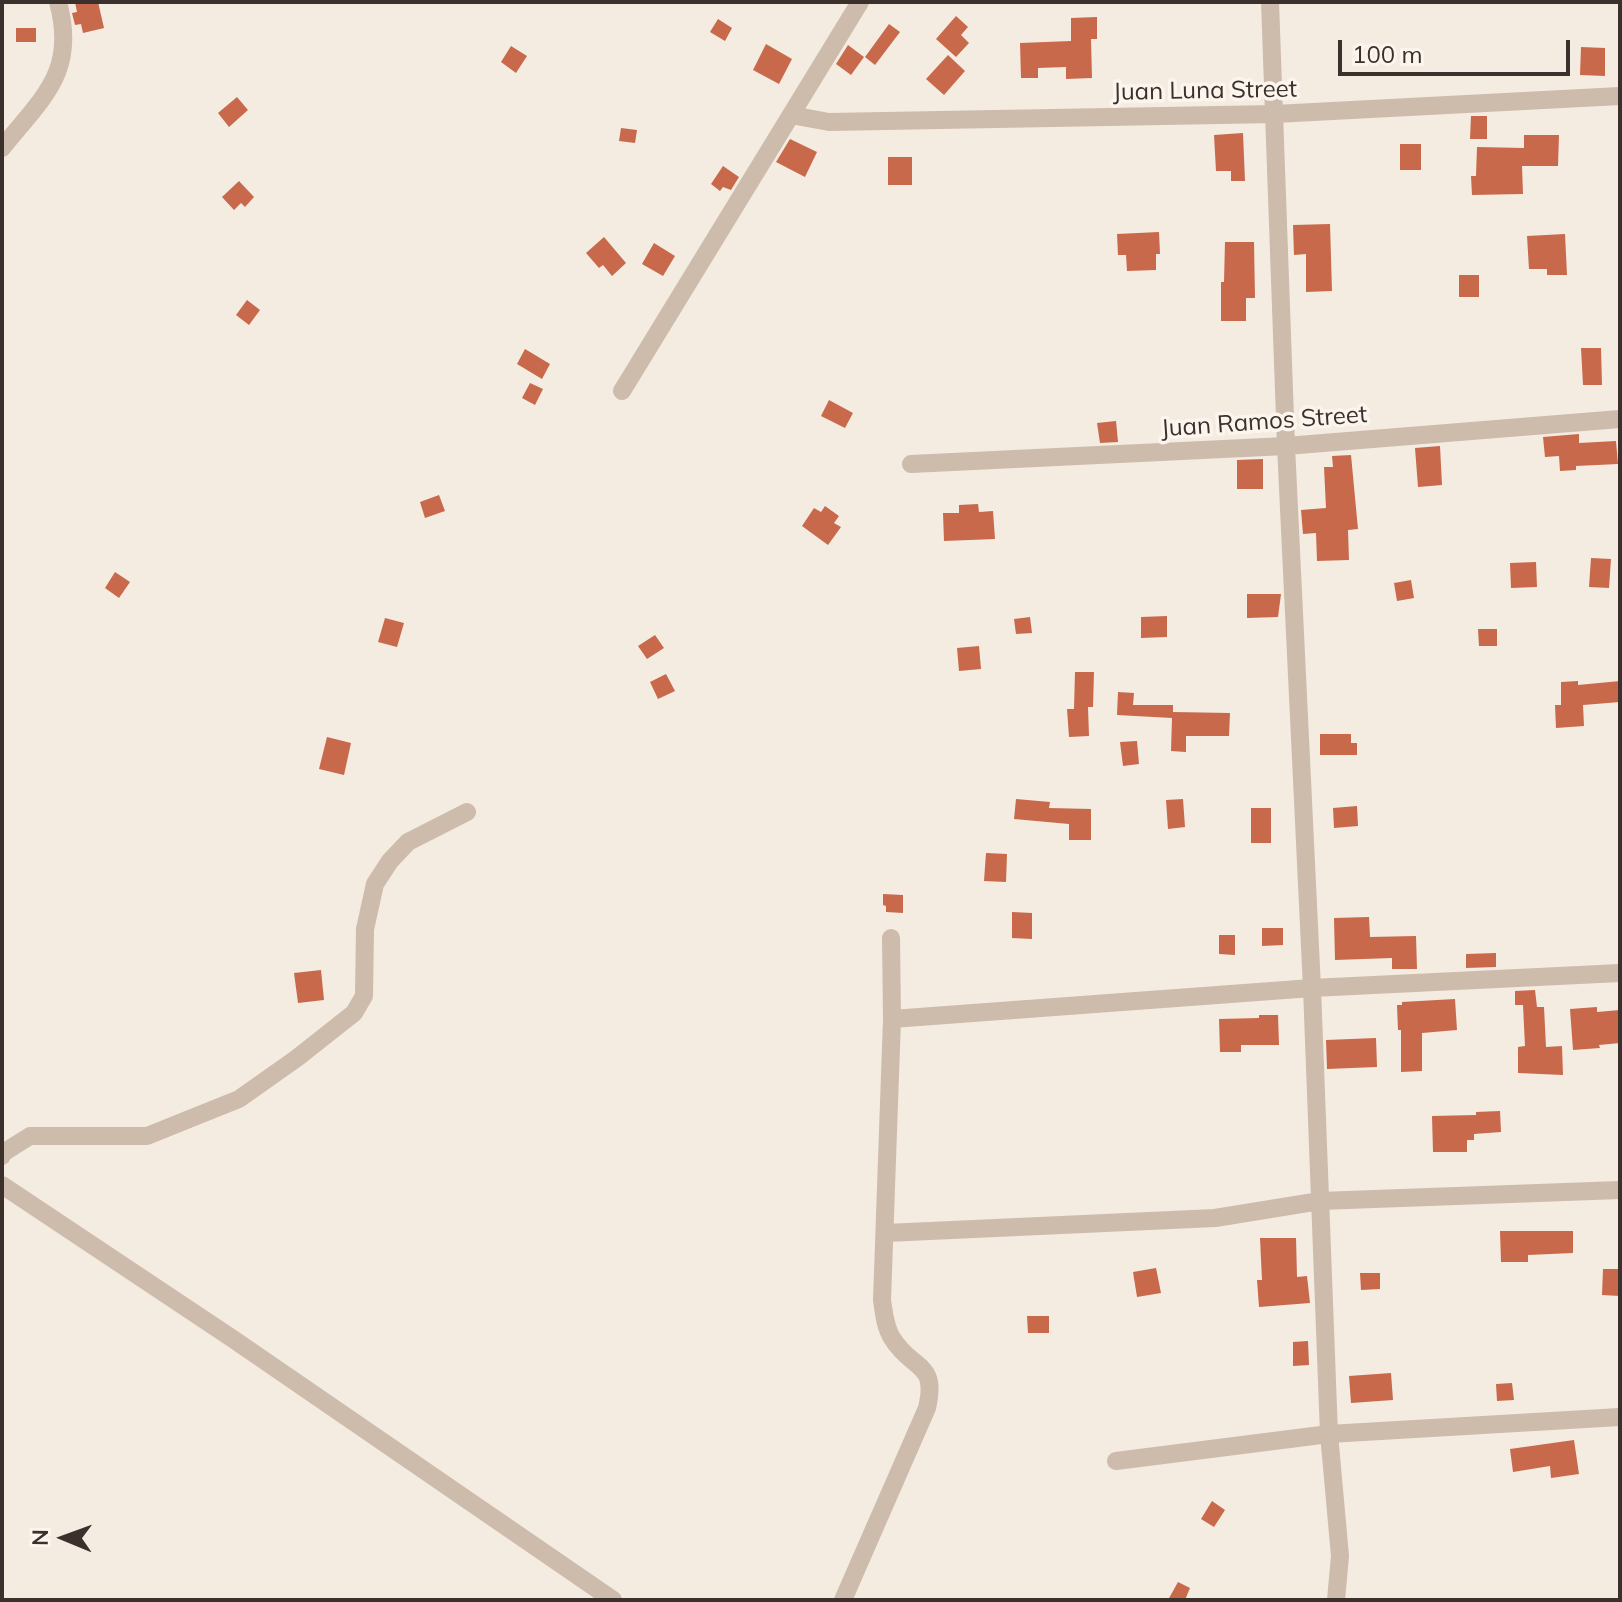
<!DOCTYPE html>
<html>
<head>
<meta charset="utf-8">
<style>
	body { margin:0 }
	#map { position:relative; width:1622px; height:1602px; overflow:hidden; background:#f4ebe1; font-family:Mulish,sans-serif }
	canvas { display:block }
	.frame { position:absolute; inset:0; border:4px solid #3b302b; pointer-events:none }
	.north { position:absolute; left:24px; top:1498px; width:80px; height:80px; -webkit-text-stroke:6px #fbf5ee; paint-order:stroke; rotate:271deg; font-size:22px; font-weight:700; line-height:32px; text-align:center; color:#3b302b }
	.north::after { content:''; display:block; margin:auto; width:28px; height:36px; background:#3b302b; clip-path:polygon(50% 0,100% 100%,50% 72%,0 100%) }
	.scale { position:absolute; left:1338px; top:40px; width:232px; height:36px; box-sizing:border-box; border:4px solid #3b302b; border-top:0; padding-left:10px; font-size:24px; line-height:28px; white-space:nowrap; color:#3b302b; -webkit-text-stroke:6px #fbf5ee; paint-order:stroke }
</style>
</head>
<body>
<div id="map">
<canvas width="1622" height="1602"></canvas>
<div class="frame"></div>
<div class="north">N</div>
<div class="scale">100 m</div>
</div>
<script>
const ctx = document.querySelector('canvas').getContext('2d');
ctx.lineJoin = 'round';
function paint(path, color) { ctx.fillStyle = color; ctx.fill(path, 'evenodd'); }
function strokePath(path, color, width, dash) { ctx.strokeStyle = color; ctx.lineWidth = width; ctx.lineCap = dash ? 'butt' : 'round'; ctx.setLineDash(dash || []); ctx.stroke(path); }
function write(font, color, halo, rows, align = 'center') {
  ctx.font = font + ' Mulish,sans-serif'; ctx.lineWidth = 7; ctx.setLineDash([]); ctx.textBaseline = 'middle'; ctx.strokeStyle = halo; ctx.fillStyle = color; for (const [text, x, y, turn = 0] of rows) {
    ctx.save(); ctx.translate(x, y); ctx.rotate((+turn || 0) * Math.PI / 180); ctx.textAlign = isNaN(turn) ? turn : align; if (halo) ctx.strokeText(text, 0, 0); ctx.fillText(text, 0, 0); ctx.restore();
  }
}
paint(new Path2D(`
	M75 2H98L104 28 83 33 81 24 75 25 72 13 77 12Z
	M956 16 968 27 961 35 969 43 956 57 936 39Z
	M1097 17V39H1091L1092 78 1066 79V67L1038 68V78H1021L1020 43 1071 41V18Z
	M718 19 732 28 725 41 710 32Z
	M889 24 900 32 875 65 865 57Z
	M16 28H36V42H16Z
	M766 44 792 59 779 84 753 70Z
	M848 45 864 57 851 75 836 64Z
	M511 46 527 56 516 73 501 62Z
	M1581 47 1605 48V76L1580 75Z
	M948 55 965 71 944 95 926 79Z
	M237 97 248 110 229 127 218 113Z
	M1471 116H1487V139H1470Z
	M621 128 637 130 635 143 619 141Z
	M1243 133 1245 181H1231V171H1216L1214 135Z
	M1524 135H1559L1558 166H1522L1523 194 1472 195 1471 176H1476L1477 147 1524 148Z
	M790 139 817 152 805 177 776 162Z
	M1400 144H1421V170H1400Z
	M888 157H912V185H888Z
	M723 166 739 177 731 190 723 187 720 191 711 184Z
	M239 181 254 197 245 207 241 203 234 210 222 197Z
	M1330 224 1332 291 1306 292V254L1294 255 1293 225Z
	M1159 232 1160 254H1156V270L1127 271 1126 255H1118L1117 234Z
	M1565 234 1567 275H1547V269H1529L1527 236Z
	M604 237 626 263 612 276 603 265 599 268 586 253Z
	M1225 242H1254L1255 298H1246V321H1221V282H1224Z
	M654 243 675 256 663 276 642 264Z
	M1459 275H1479V297H1459Z
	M247 300 260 310 249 325 236 315Z
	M1581 348H1601L1602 385H1583Z
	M525 349 550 364 542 379 517 364Z
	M530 383 543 389 535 405 522 398Z
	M829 400 853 413 845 428 821 416Z
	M1116 421 1118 442 1100 443 1097 423Z
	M1579 434V443L1616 441 1618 464 1576 466V470L1560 471 1559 456 1545 457 1543 437Z
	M1440 446 1442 485 1418 487 1415 448Z
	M1351 455 1358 529 1348 530 1349 560 1317 561 1316 533 1303 534 1301 510 1326 508 1324 467H1333L1332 456Z
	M1263 459V489H1237V460Z
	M439 495 445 511 425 518 420 502Z
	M978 504 979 512 993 511 995 539 944 541 943 513H959V505Z
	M825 506 839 516 834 523 841 527 828 545 802 526 814 508 821 512Z
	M1591 558 1611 559 1609 588 1589 587Z
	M1536 562 1537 587 1511 588 1510 563Z
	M115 572 130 582 119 598 105 588Z
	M1411 580 1414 598 1397 601 1394 583Z
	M1247 594H1281L1278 617 1247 618Z
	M1167 616V637L1141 638V617Z
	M1030 617 1032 633 1016 634 1014 619Z
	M385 618 404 623 397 647 378 642Z
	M1478 629H1497V646H1479Z
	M655 635 664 648 647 659 638 646Z
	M979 646 981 669 959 671 957 648Z
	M1075 672H1094L1093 707H1088L1089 736 1069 737 1067 709H1074Z
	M666 674 675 691 658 699 650 682Z
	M1578 681V685L1620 681V702L1583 705 1584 726 1556 728 1555 705H1561V682Z
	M1118 692 1134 693 1133 705H1173V712L1230 713 1229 736H1186V752L1171 751 1172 718 1117 715Z
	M1320 734H1351V743H1357V755H1320Z
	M327 737 351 743 344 775 319 769Z
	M1137 741 1139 764 1123 766 1120 742Z
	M1016 799 1050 802 1049 808 1091 809V840H1069V824L1014 819Z
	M1183 799 1185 827 1168 829 1166 800Z
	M1357 806 1358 826 1334 828 1333 808Z
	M1251 808H1271V843H1251Z
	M986 853 1007 854 1006 882 984 881Z
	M883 894 903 895V913L886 912V906L883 905Z
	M1012 912 1032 913V939L1012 938Z
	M1369 917 1370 937 1416 936 1417 969H1392V958L1335 960 1334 918Z
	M1262 928H1283V945L1262 946Z
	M1219 935H1235V955L1219 954Z
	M1496 953V967L1466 968V954Z
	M321 970 324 1000 298 1003 294 973Z
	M1535 990 1537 1007H1544L1546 1047 1562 1046 1563 1075 1518 1073V1047L1525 1046 1523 1005H1515V991Z
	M1455 999 1457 1030 1422 1033V1071L1401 1072V1030H1398L1397 1005H1402V1002Z
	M1597 1007V1012L1620 1010V1043L1599 1045 1600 1048 1573 1050 1570 1009Z
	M1259 1015H1278L1279 1045H1241V1052H1220L1219 1019 1259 1018Z
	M1376 1038 1377 1067 1327 1069 1326 1040Z
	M1500 1111 1501 1132 1474 1134V1140H1467V1152H1433L1432 1116 1476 1115V1112Z
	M1500 1231H1573V1253L1528 1255V1262H1501Z
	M1260 1238H1296L1297 1277 1307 1276 1310 1303 1259 1307 1257 1280H1262Z
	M1156 1268 1161 1293 1137 1297 1133 1272Z
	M1603 1269H1620V1296L1602 1295Z
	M1360 1273H1380V1289L1361 1290Z
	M1027 1316H1049V1333H1028Z
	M1308 1341 1309 1365 1293 1366V1342Z
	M1391 1373 1393 1400 1351 1403 1349 1376Z
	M1512 1383 1514 1400 1497 1401 1496 1384Z
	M1574 1440 1579 1474 1551 1478 1550 1466 1513 1472 1510 1449Z
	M1212 1501 1225 1510 1214 1527 1201 1519Z
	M1178 1582 1190 1588 1185 1600H1168Z`), '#c8694b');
strokePath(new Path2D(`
	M1270 2 1286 446 1312 988 1329 1434 1340 1556 1336 1600
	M791 115 829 122 1275 114 1620 96
	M2 148C43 97 77 72 58 2
	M622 391 860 2
	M911 464 1286 446 1620 419
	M891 938 892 1019
	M2 1156 3 1153 30 1136H147L239 1099 297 1058 354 1013 364 996 365 929 375 884 390 861 408 842 467 812
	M2 1185 233 1339 613 1600
	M886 1233 1215 1218 1320 1201 1620 1190
	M1116 1461 1329 1434 1620 1417
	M843 1600 927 1408C938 1361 912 1371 892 1338 885 1327 884 1313 882 1300L892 1019 1312 988 1620 973`), '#cdbbac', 18);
write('24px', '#3b302b', '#fbf5ee', [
	["Juan Luna Street",1205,91,-1],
	["Juan Ramos Street",1264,422,-4]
]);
</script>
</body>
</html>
